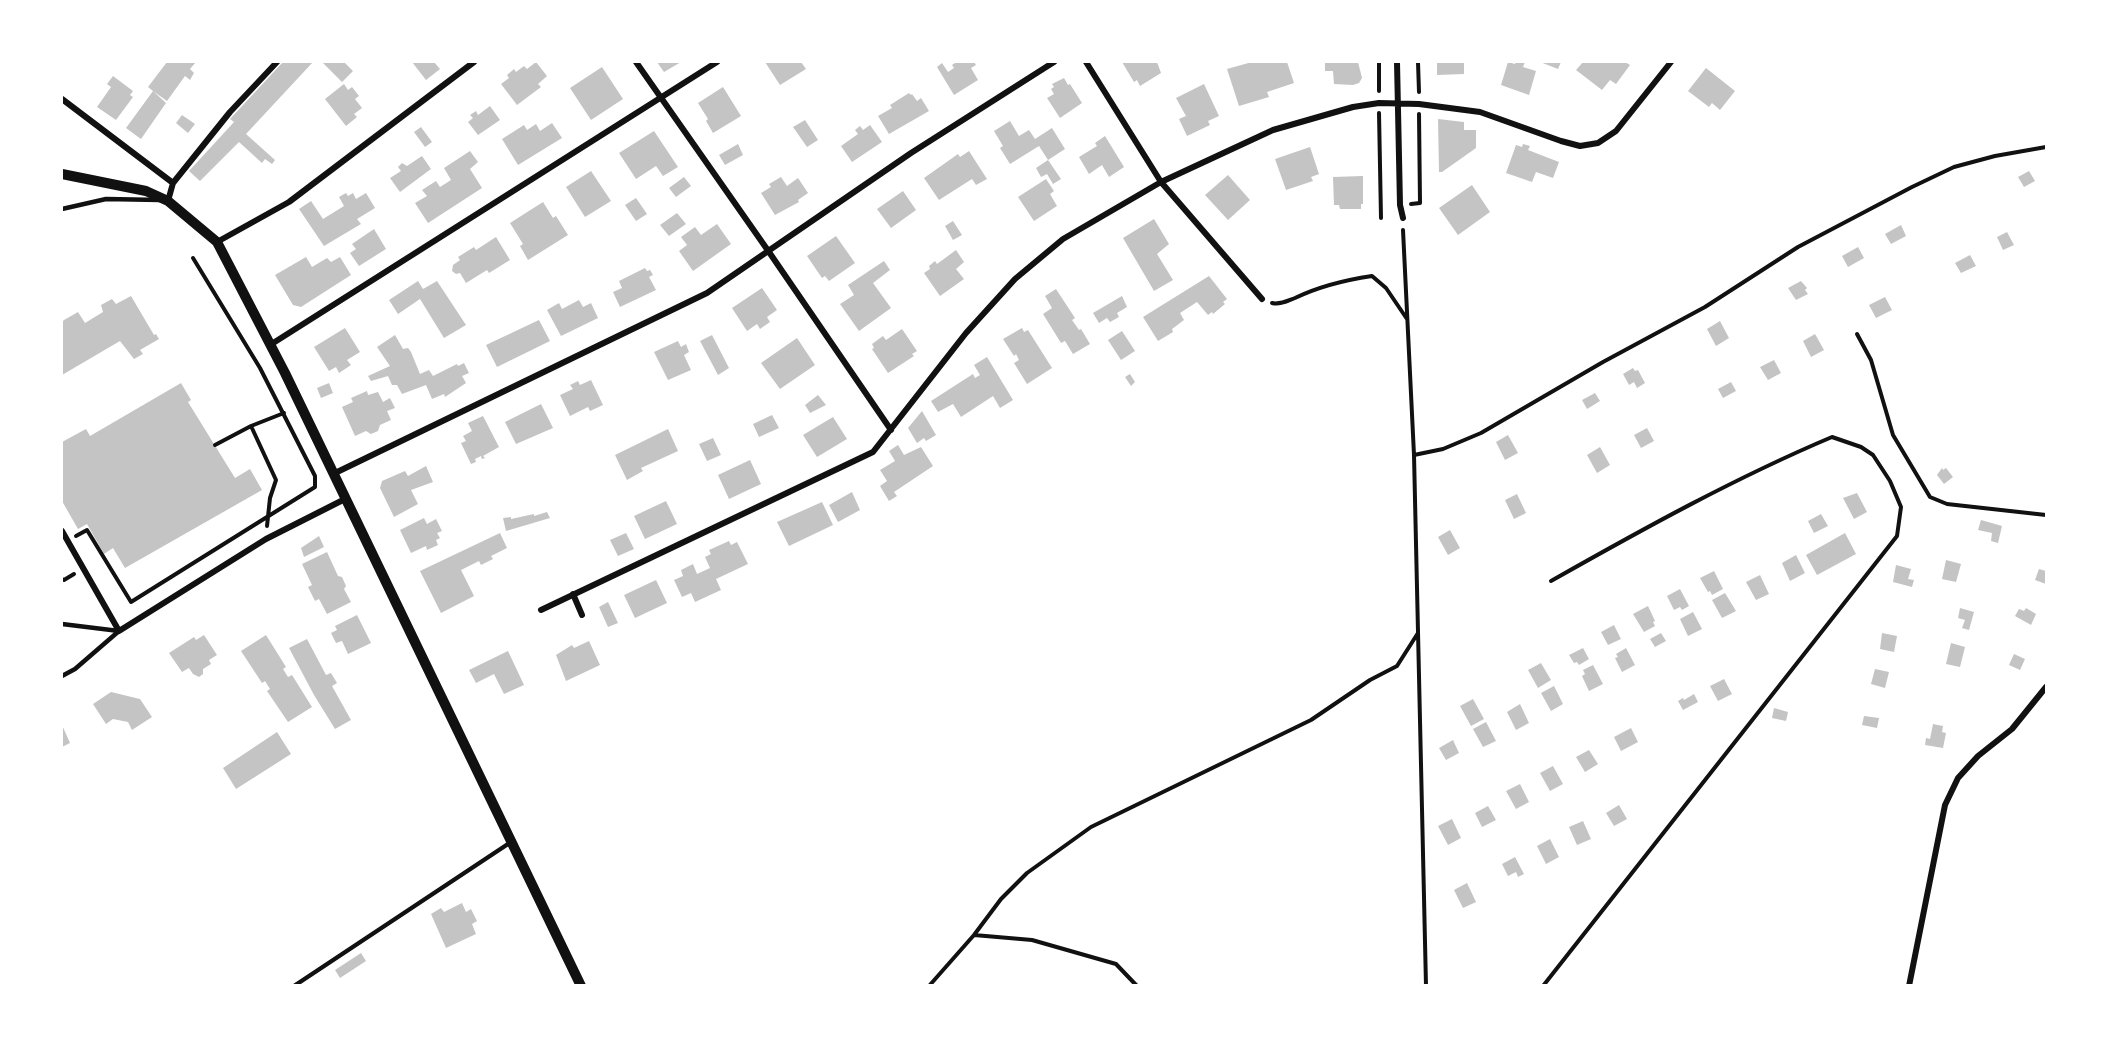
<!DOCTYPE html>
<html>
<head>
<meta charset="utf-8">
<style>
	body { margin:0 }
	#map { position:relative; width:2108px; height:1047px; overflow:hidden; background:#fff; font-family:Lato,sans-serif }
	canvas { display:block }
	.frame { position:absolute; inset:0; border:63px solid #fff; pointer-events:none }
</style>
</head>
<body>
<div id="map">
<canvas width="2108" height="1047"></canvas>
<div class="frame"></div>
</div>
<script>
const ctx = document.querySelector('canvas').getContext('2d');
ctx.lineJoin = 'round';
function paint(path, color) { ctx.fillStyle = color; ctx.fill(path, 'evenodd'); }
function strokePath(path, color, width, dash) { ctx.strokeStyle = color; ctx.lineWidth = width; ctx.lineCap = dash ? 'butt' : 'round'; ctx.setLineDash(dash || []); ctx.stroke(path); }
paint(new Path2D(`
	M167 62H196L190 69 194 73 190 80 185 76 167 101 153 91 166 103 141 139 126 128 153 91 148 87Z
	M283 62H313L246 134 275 160 272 164 265 159 262 163 239 142 200 181 189 171 234 122 230 119Z
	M322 62H344L353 71 342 82Z
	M412 62H434L440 69 426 80Z
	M536 62 547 76 538 84 541 87 517 105 501 84 509 78 507 75 514 69 516 72 524 66 527 69Z
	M657 62H681L664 72Z
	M765 62H801L806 69 780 85Z
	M954 62H974L976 65 971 68 978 80 954 95 937 67 942 63 948 72 954 68 952 65 955 63Z
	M1122 62H1157L1161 73 1140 86 1137 80 1134 82Z
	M1252 62H1287L1294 83 1267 92 1269 97 1239 106 1227 69Z
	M1325 62H1358L1362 78 1359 83 1353 85 1334 84 1333 71H1325Z
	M1437 62H1464V74L1437 75Z
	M1508 62 1515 64 1516 62H1525L1523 67 1536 71 1529 95 1501 85Z
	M1540 62H1561L1558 69Z
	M1583 62H1625L1630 65 1616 84 1610 80 1602 90 1576 70Z
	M602 67 623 99 591 120 570 88Z
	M1706 68 1735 91 1720 110 1712 103 1709 107 1688 91Z
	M113 76 133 91 130 95 133 97 116 120 97 107 111 87 107 84Z
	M1064 78 1068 85 1070 84 1082 103 1060 118 1047 98 1054 94 1051 89 1054 87 1052 84Z
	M344 84 348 90 352 87 359 96 355 99 362 108 354 114 357 117 346 126 325 99Z
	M1204 84 1219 116 1208 121 1210 125 1187 136 1179 119 1186 116 1176 98Z
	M723 87 741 116 713 133 706 121 708 119 698 103Z
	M909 93 911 95 912 94 917 101 921 98 929 111 889 134 878 116 892 108 890 105Z
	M490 106 500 120 478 135 468 122 473 118 470 115 476 111 478 115Z
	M182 115 195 124 188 133 176 123Z
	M1438 119 1464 122V130H1476V148L1442 172H1439Z
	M805 120 818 140 807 147 793 127Z
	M1010 121 1019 136 1029 130 1035 139 1052 128 1065 149 1048 160 1061 179 1053 184 1047 174 1041 177 1036 168 1048 160 1039 146 1010 164 1000 148 1003 146 994 131Z
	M552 123 562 138 518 165 502 139 524 125 527 130 536 124 540 131Z
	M870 125 882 142 852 162 841 146 858 134 855 130 860 126 863 130Z
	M421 127 432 142 425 147 414 132Z
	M654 131 678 167 663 176 656 166 636 179 619 153Z
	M1105 136 1124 167 1109 177 1102 165 1089 174 1079 157 1097 146 1095 143Z
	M738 144 743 155 725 165 719 155Z
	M1523 144 1530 146 1528 150 1559 162 1553 178 1536 172 1532 182 1506 173 1516 145 1522 147Z
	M1310 147 1319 174 1311 177 1313 181 1286 190 1275 159Z
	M470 151 478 162 470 169 482 188 428 223 415 203 427 196 422 190 436 181 440 187 451 180 444 168Z
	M969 151 987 179 976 185 972 179 939 200 924 178 958 154 960 157Z
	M422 156 431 169 400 192 390 178 401 171 398 167 402 163 407 166Z
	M591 171 611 201 585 217 566 187Z
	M2029 171 2035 181 2024 187 2018 177Z
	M1228 175 1250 200 1228 220 1205 195Z
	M1363 176V204H1361V209H1340L1339 205H1334L1333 177Z
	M684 177 691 186 676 197 669 188Z
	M781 177 787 186 798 178 808 193 798 200 799 202 775 215 761 193 771 187 769 184Z
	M1046 179 1054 191 1050 194 1057 206 1034 221 1018 197Z
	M1472 185 1490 212 1458 235 1439 208Z
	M903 191 916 210 891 228 877 209Z
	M346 193 348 196 353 193 356 199 366 193 375 208 357 219 361 224 324 246 299 209 311 201 323 219 344 206 339 197Z
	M636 198 647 214 636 221 625 205Z
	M543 202 553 218 556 216 568 235 528 260 520 246 523 244 510 223Z
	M677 213 686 224 669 236 660 225Z
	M1154 219 1169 244 1157 254 1173 280 1154 291 1123 238Z
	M953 221 962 235 953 240 945 226Z
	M717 224 731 244 693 271 679 251 687 245 681 237 695 227 701 235Z
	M1901 225 1906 236 1891 244 1885 234Z
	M374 229 386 249 359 266 350 253 356 249 352 244Z
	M2007 232 2014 245 2003 250 1997 237Z
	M836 236 855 263 829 281 825 276 822 278 807 256Z
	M496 237 510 260 489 273 487 270 466 283 460 273 456 274 452 271 453 265 460 260 458 257 474 247 476 250Z
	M1858 247 1864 258 1848 267 1842 256Z
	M956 250 964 262 956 269 964 279 940 296 924 273 930 269 929 266 935 261 937 264Z
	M1970 255 1976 266 1961 273 1955 263Z
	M306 257 312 267 327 258 331 262 340 257 351 275 301 307 293 305 275 275Z
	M884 261 890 270 873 283 891 308 859 331 840 304 854 295 848 285Z
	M645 268 647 271 650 270 653 275 649 277 656 290 620 307 613 292 622 288 619 281Z
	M1209 276 1227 299 1223 302 1225 304 1213 314 1212 312 1208 315 1197 302 1180 313 1184 320 1172 329 1173 332 1158 341 1143 317Z
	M418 281 423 289 437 281 466 325 444 338 420 299 398 314 389 300Z
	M1801 281 1807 288 1805 290 1808 294 1796 300 1788 288Z
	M762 288 777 310 767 317 770 322 760 329 757 324 747 331 732 308Z
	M1056 289 1075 318 1072 320 1079 330 1081 329 1090 344 1073 354 1065 341 1061 343 1043 314 1052 308 1045 296Z
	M131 296 154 335 156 334 159 339 140 350 143 354 134 359 120 341 62 375V322L64 320 78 312 85 323 103 312 101 305 112 299 116 304Z
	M1122 296 1127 307 1117 313 1119 317 1110 322 1107 318 1099 323 1093 313Z
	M1885 297 1892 310 1876 318 1869 305Z
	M579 300 583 307 591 303 598 318 561 336 547 310 559 303 562 309Z
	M539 320 550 341 497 367 486 345Z
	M1720 321 1729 338 1716 346 1707 329Z
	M345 328 360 352 347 360 351 365 339 373 336 367 329 371 314 347Z
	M1022 328 1024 332 1028 330 1052 368 1027 384 1014 363 1019 360 1016 354 1014 356 1003 339Z
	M902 329 917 351 912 354 914 356 888 373 872 349 874 348 872 344 883 336 886 340Z
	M1122 331 1135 351 1121 360 1108 340Z
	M1815 334 1824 350 1811 357 1803 341Z
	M395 335 403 349 408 348 411 352 420 374 429 370 433 376 457 364 458 366 464 363 469 373 462 376 466 383 445 397 444 394 432 399 426 385 402 394 397 385H392L388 376 371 381 368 376 390 366 377 347Z
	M712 335 729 368 718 375 700 341Z
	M797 338 815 365 780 389 761 363Z
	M678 341 681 347 686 344 689 352 684 355 691 370 668 380 654 352Z
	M987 357 1013 400 1000 408 993 396 961 417 953 404 938 412 931 401 973 374 975 378 980 375 974 365Z
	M1774 360 1781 373 1768 380 1760 367Z
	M1633 368 1635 371 1638 370 1645 383 1637 388 1634 382 1629 385 1623 374Z
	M1130 374 1135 382 1131 386 1125 377Z
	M591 380 603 405 590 411 588 407 570 416 560 395 573 389 570 385 578 381 580 385Z
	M1731 382 1736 391 1723 398 1718 389Z
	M181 383 191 400 188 402 235 478 250 469 262 490 125 568 113 548 104 554 87 524 78 529 62 501V442L86 429 90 436Z
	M329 383 333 393 321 398 317 388Z
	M367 391 368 395 378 392 383 402 390 398 395 408 387 411 391 420 380 425 378 431 371 434 366 431 355 436 342 407 353 402 351 398Z
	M1595 393 1600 401 1587 409 1582 400Z
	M818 395 826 405 810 413 805 405Z
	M541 404 553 428 516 444 505 422Z
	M922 411 936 435 926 441 924 438 917 443 908 428Z
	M772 415 779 428 759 437 753 424Z
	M483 416 499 447 483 456 485 458 482 459 481 456 475 459 476 462 471 464 461 443 466 441 463 436 472 431 468 423Z
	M833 417 847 439 817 457 803 435Z
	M1647 428 1654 441 1641 448 1634 435Z
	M668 429 678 451 641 468 643 471 627 480 615 455Z
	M1508 435 1518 453 1505 460 1496 442Z
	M713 438 721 455 707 461 699 444Z
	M898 445 904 455 921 447 933 466 894 492 897 496 889 501 880 486 887 481 880 470 895 461 889 451Z
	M1600 447 1610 465 1597 473 1587 455Z
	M750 460 761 484 729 499 718 475Z
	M426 466 433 482 411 490 418 504 394 517 380 488 382 481 405 471 408 476Z
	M1942 468 1943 470 1946 468 1953 477 1944 484 1937 475Z
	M852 492 860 510 838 522 829 505Z
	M1857 493 1867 512 1854 519 1843 498Z
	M1517 494 1526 513 1514 519 1505 500Z
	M666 501 677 524 645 539 634 516Z
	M822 502 833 525 789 546 777 522Z
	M547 512 550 518 506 531 503 518 511 517V519L534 514V516Z
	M1821 514 1828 526 1814 533 1808 521Z
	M424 518 427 524 436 519 442 531 437 533 440 538 436 540 438 545 427 550 426 546 411 553 400 530Z
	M1981 520 2002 526 1998 543 1991 541 1992 533 1978 530Z
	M1450 530 1460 548 1448 555 1438 537Z
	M500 533 507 548 491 556 493 559 481 565 479 561 461 570 474 596 441 613 420 571Z
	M626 533 634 549 618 556 610 540Z
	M1845 533 1856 554 1817 575 1806 555Z
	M319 536 324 547 304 557 301 548Z
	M729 541 731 545 737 542 748 564 716 579 721 590 695 602 691 593 682 597 674 580 683 576 681 570 693 564 697 574 710 568 705 557 711 554 709 550Z
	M327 552 338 576 342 577 346 586 344 589 351 602 327 614 319 599 315 601 308 587 312 585 302 564Z
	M1796 555 1805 573 1790 581 1782 563Z
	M1946 560 1961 564 1956 582 1942 579Z
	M1896 565 1911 569 1908 579 1914 580 1912 587 1893 582Z
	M2039 569 2046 571V584L2035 580Z
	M1714 571 1723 589 1712 595 1710 591 1708 592 1700 578Z
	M1760 575 1769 594 1756 600 1746 582Z
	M656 580 667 603 635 618 624 595Z
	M1680 589 1689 606 1682 610 1680 607 1674 610 1667 596Z
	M1725 593 1736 611 1722 618 1712 600Z
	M608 602 618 623 608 627 599 607Z
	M1648 606 1655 621 1653 622 1655 626 1644 632 1633 614Z
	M1960 608 1974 612 1969 630 1962 628 1965 620 1958 618Z
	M2026 608 2036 614 2031 625 2015 616 2019 609 2024 611Z
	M1693 612 1702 629 1688 636 1680 619Z
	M357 615 371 643 348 654 342 641 336 643 331 633 337 630 335 626Z
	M1614 625 1621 639 1608 645 1601 632Z
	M1661 633 1666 641 1655 647 1650 639Z
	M1882 633 1897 636 1894 652 1880 649Z
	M204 635 217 655 209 660 211 664 203 669V674L199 677 193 674 189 668 182 672 169 653 194 637 196 640Z
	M266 635 286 667 283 669 288 677 292 675 312 707 288 722 267 691 270 689 265 681 262 683 241 651Z
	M307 639 326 675 331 673 337 683 332 686 351 720 335 729 314 695 289 648Z
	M589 641 600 665 566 681 556 655 572 645 574 648Z
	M1951 643 1965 647 1960 667 1946 664Z
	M1583 648 1589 659 1579 665 1577 662 1574 663 1569 655Z
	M1626 648 1635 665 1622 672 1615 658 1618 657 1616 654Z
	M508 651 524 685 504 694 494 674 476 683 469 670Z
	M2014 654 2025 659 2020 670 2009 665Z
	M1541 663 1551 680 1538 688 1528 670Z
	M1593 665 1603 684 1589 691 1582 676 1585 674 1583 670Z
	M1875 669 1889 672 1885 688 1871 684Z
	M1724 679 1732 694 1718 701 1710 686Z
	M1554 686 1563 704 1551 711 1541 693Z
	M111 692 140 699 152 717 132 730 128 722 113 719 106 724 93 704Z
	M1694 694 1698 702 1683 710 1678 701 1683 698 1684 700Z
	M1473 699 1484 719 1471 726 1460 706Z
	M1520 704 1529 723 1516 730 1507 712Z
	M1774 708 1788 712 1786 721 1772 718Z
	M1864 716 1879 718 1877 728 1862 725Z
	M1486 722 1496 741 1483 747 1473 729Z
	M1933 724 1943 726 1942 732 1946 733 1943 748 1925 745 1926 738 1930 739Z
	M62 725 70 743 62 747Z
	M1631 728 1638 742 1621 751 1614 737Z
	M277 732 291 754 236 789 223 768Z
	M1453 740 1459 753 1446 760 1439 748Z
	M1589 750 1598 764 1585 772 1576 757Z
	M1553 766 1563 784 1550 791 1540 773Z
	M1520 784 1529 802 1516 809 1506 791Z
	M1619 805 1627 819 1614 826 1606 813Z
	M1488 806 1496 820 1482 827 1475 813Z
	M1452 819 1461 838 1448 845 1438 826Z
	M1583 821 1591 839 1577 845 1569 827Z
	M1550 839 1559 857 1546 864 1537 846Z
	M1515 857 1524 874 1518 877 1516 872 1508 876 1502 864Z
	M1467 883 1476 902 1463 908 1454 890Z
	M462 903 466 912 471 909 477 921 472 924 476 934 446 948 431 914 441 908 444 912Z
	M361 953 366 961 340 978 335 970Z`), '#c4c4c4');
strokePath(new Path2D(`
	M1379 62V91
	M1418 62 1419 92
	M1379 113 1381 218
	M1411 204 1420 203 1419 114
	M1403 230 1414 455 1426 986
	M1272 303C1280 305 1287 301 1295 298 1320 286 1345 280 1372 276L1386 288 1407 319
	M1857 334 1871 360 1893 435 1930 497 1947 504 2046 515
	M251 426 276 480 270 498 267 526
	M215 445 251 426 284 413
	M1414 455 1443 449 1481 433 1603 362 1705 307 1798 247 1912 187 1954 167 1995 156 2046 147
	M76 536 87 530 131 602 315 487V476L260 368 193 258
	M62 579 64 580 74 574
	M974 935 1032 940 1116 964 1137 986
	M929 986 974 935 1001 899 1027 873 1091 827 1311 720 1370 680 1397 666 1418 633
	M1543 986 1897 536 1901 507 1890 481 1873 455 1861 447 1832 437C1735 478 1643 529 1551 581`), '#111', 4);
strokePath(new Path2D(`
	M62 209 106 199 160 200
	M62 624 119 631
	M62 676 75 669 119 631
	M294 986 511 842`), '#111', 4.5);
strokePath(new Path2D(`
	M636 62 769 252 891 430
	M1086 62 1161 182 1262 299
	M1397 62 1400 205 1403 218
	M62 99 173 183
	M168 201 173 183 230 112 277 62
	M217 242 289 202 474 62
	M270 345 717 62
	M333 474 707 293 911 153 1054 62
	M62 531 119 631 266 539 345 499
	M573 594 582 615
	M541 610 873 452 966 333 1015 279 1063 239 1161 182 1273 130 1353 107 1379 103 1419 104 1480 112 1561 141 1580 146 1598 143 1616 131 1671 62
	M1909 986 1945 805 1958 778 1978 756 2012 729 2046 687`), '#111', 6);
strokePath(new Path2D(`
	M62 174 146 191 168 201 217 242 285 373 581 986`), '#111', 10);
</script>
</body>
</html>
